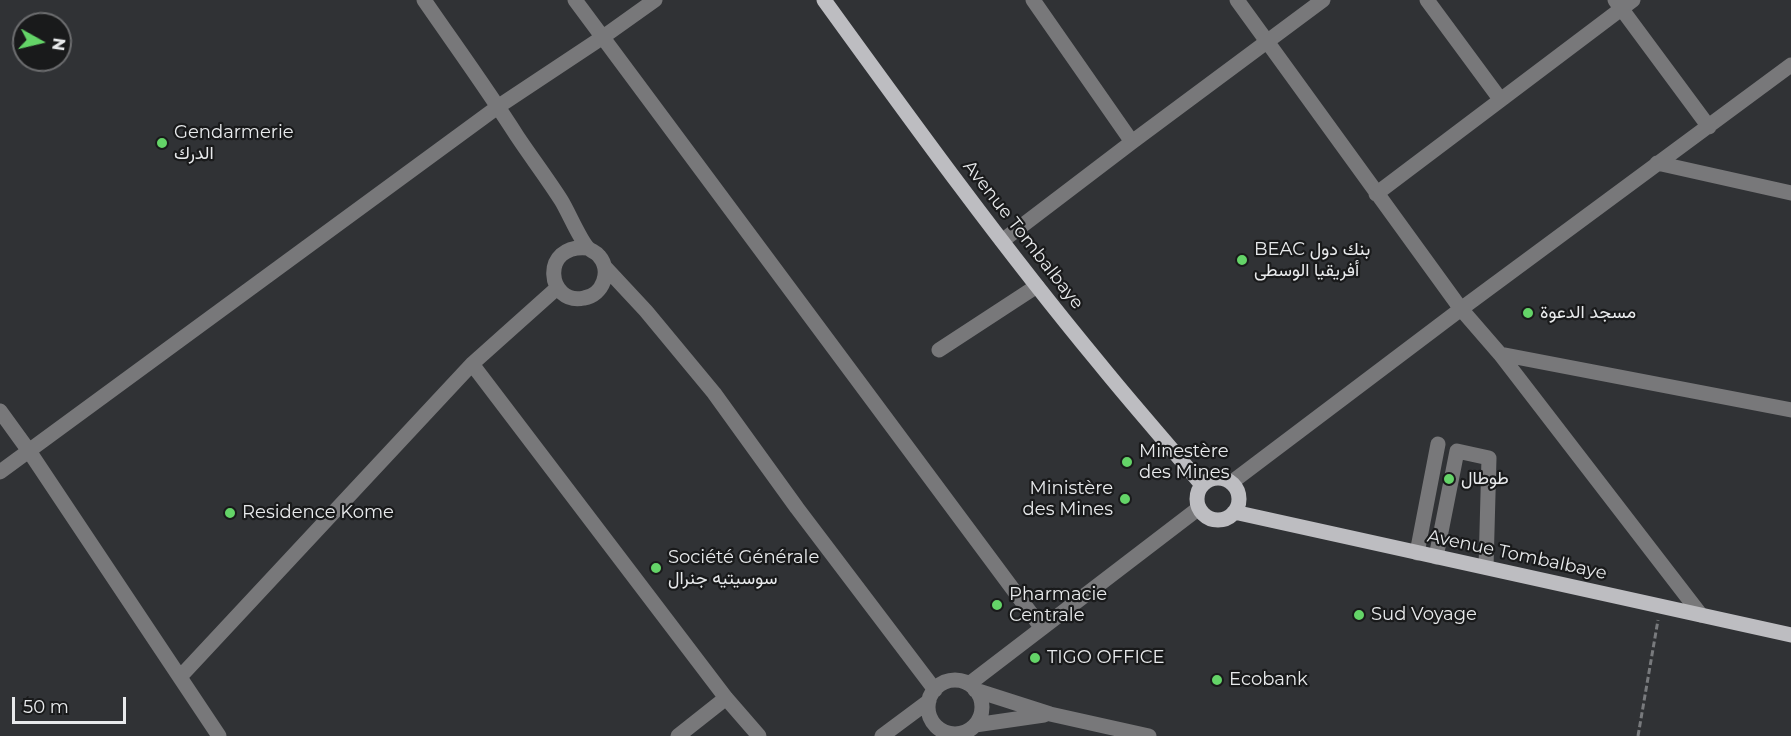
<!DOCTYPE html>
<html>
<head>
<meta charset="utf-8">
<style>
	body { margin:0 }
	#map { position:relative; width:1791px; height:736px; overflow:hidden; background:#303235; font-family:Montserrat,sans-serif }
	canvas { display:block }
	.north { position:absolute; left:12px; top:12px; width:60px; height:60px; box-sizing:border-box; background:#191a1b; border:2px solid #6c6d6f; border-radius:50%; rotate:98deg; font-size:16px; font-weight:700; line-height:24px; text-align:center; color:#e8eaec }
	.north::after { content:''; display:block; margin:auto; width:21px; height:27px; background:#64d468; clip-path:polygon(50% 0,100% 100%,50% 72%,0 100%) }
	.scale { position:absolute; left:12px; top:697px; width:114px; height:27px; box-sizing:border-box; border:3px solid #e8eaec; border-top:0; padding-left:8px; font-size:18px; line-height:21px; white-space:nowrap; color:#e8eaec; -webkit-text-stroke:4px #191a1b; paint-order:stroke }
</style>
</head>
<body>
<div id="map">
<canvas width="1791" height="736"></canvas>
<div class="north">N</div>
<div class="scale">50 m</div>
</div>
<script>
const ctx = document.querySelector('canvas').getContext('2d');
ctx.lineJoin = 'round';
function strokePath(path, color, width, dash) { ctx.strokeStyle = color; ctx.lineWidth = width; ctx.lineCap = dash ? 'butt' : 'round'; ctx.setLineDash(dash || []); ctx.stroke(path); }
function write(font, color, halo, rows, align = 'center') {
  ctx.font = font + ' Montserrat,Vazirmatn,sans-serif'; ctx.lineWidth = 4.5; ctx.setLineDash([]); ctx.textBaseline = 'middle'; ctx.strokeStyle = halo; ctx.fillStyle = color; for (const [text, x, y, turn = 0] of rows) {
    ctx.save(); ctx.translate(x, y); ctx.rotate((+turn || 0) * Math.PI / 180); ctx.textAlign = isNaN(turn) ? turn : align; if (halo) ctx.strokeText(text, 0, 0); ctx.fillText(text, 0, 0); ctx.restore();
  }
}
strokePath(new Path2D(`
	M1638 736 1658 620`), '#787a7d', 3, [6, 3]);
strokePath(new Path2D(`
	M424 0C455 45 487 89 517 136 531 157 547 178 561 200 568 211 580 240 588 248 591 251 596 252 599 256 612 271 603 295 584 298 547 306 539 243 588 248
	M575 0 1041 627
	M1033 0 1132 142
	M1237 0 1461 309 1500 354 1701 615
	M1427 0 1500 99
	M1615 0 1709 127
	M1657 163 1791 193
	M1376 194 1633 0
	M1002 241 1132 142 1323 0
	M605 267 646 311 714 393 797 508 935 690
	M939 350 1037 286
	M1500 354 1791 410
	M472 364 726 698 759 736
	M0 411 29 451 219 736
	M0 472 499 106 603 37 655 0
	M1232 482 1461 309 1791 65
	M1417 553 1438 444
	M1436 557 1457 451 1489 458 1486 567
	M180 677 472 364 557 288
	M928 707a27 27 0 1 1 54 0a27 27 0 1 1-54 0Z
	M969 684 1199 508
	M975 690 1050 714 1149 736
	M975 725 1044 715
	M678 736 726 698
	M882 736 929 701`), '#78787a', 15);
strokePath(new Path2D(`
	M824 0C913 123 1002 246 1099 363 1132 404 1168 444 1202 485
	M1197 499a21 21 0 1 1 42 0a21 21 0 1 1-42 0Z
	M1234 512 1791 635`), '#bdbdc1', 15);
for (const [x, y, r, color] of [
	[162,143,6,"#64d468"],
	[1242,260,6,"#64d468"],
	[1528,313,6,"#64d468"],
	[1127,462,6,"#64d468"],
	[1449,479,6,"#64d468"],
	[1125,499,6,"#64d468"],
	[230,513,6,"#64d468"],
	[656,568,6,"#64d468"],
	[997,605,6,"#64d468"],
	[1359,615,6,"#64d468"],
	[1035,658,6,"#64d468"],
	[1217,680,6,"#64d468"]
]) { const dot = new Path2D(); dot.arc(x, y, r, 0, 2 * Math.PI); ctx.fillStyle = color; ctx.fill(dot); strokePath(dot, '#191a1b', 2); }
write('18px', '#e8eaec', '#191a1b', [
	["Gendarmerie",174,133],
	["الدرك",174,154],
	["BEAC بنك دول",1254,250],
	["أفريقيا الوسطى",1254,271],
	["مسجد الدعوة",1540,313],
	["Minestère",1139,452],
	["des Mines",1139,473],
	["طوطال",1461,479],
	["Ministère",1113,489,"right"],
	["des Mines",1113,510,"right"],
	["Residence Kome",242,513],
	["Société Générale",668,558],
	["سوسيتيه جنرال",668,579],
	["Pharmacie",1009,595],
	["Centrale",1009,616],
	["Sud Voyage",1371,615],
	["TIGO OFFICE",1047,658],
	["Ecobank",1229,680]
], 'left');
write('18px', '#e8eaec', '#191a1b', [
	["Avenue Tombalbaye",1023,235,52],
	["Avenue Tombalbaye",1517,555,12]
]);
</script>
</body>
</html>
